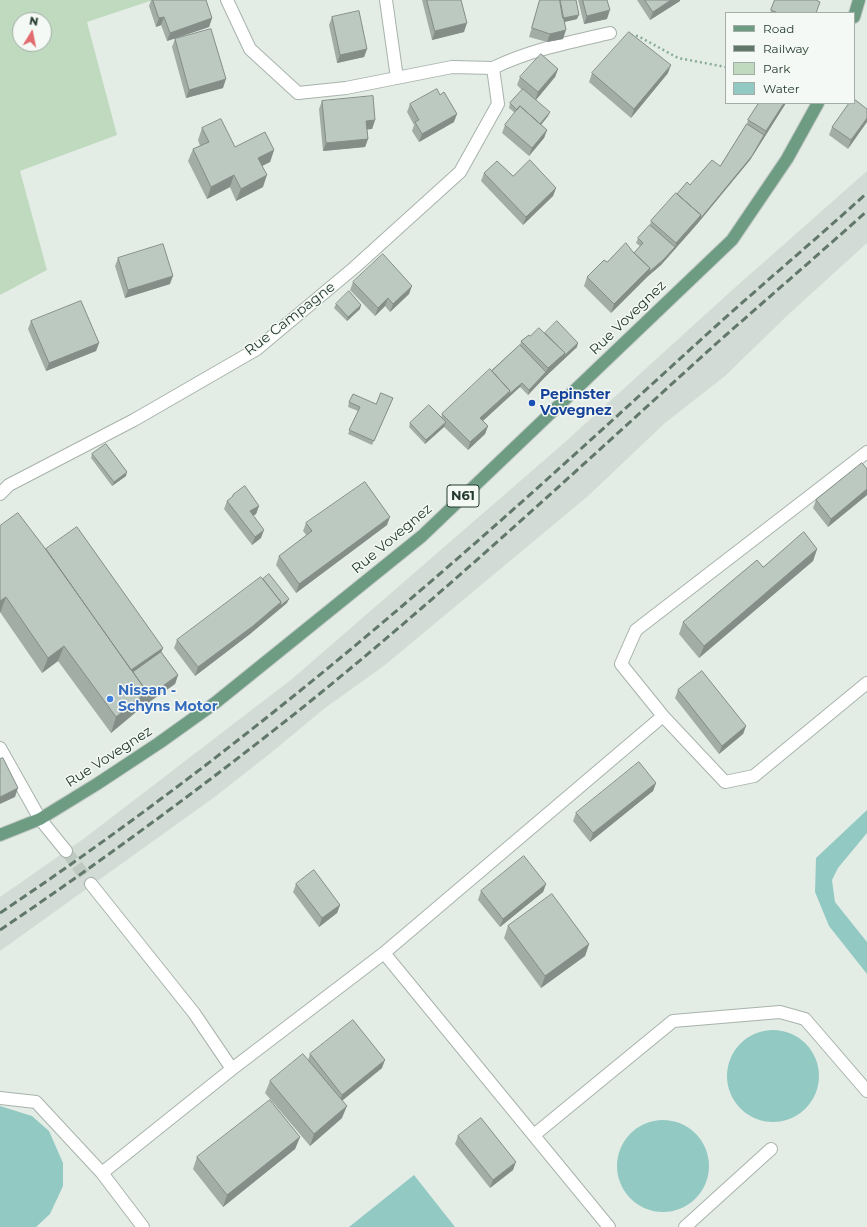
<!DOCTYPE html>
<html>
<head>
<meta charset="utf-8">
<style>
	body { margin:0 }
	#map { position:relative; width:867px; height:1227px; overflow:hidden; background:#e4ece6; font-family:Montserrat,sans-serif }
	canvas { display:block }
	.legend { position:absolute; left:725px; top:12px; width:130px; height:92px; box-sizing:border-box; background:#f4f9f5; border:1px solid #a1ada6; margin:0; padding:5px 7px; list-style:none; font-size:12px; color:#253b2f }
	.legend li { display:flex; align-items:center; gap:8px; height:20px }
	.legend b { width:20px; border:1px solid #a1ada6 }
	.north { position:absolute; left:12px; top:12px; width:40px; height:40px; box-sizing:border-box; background:#f4f9f5; border:1px solid #a1ada6; border-radius:50%; rotate:10deg; font-size:11px; font-weight:700; line-height:16px; text-align:center; color:#253b2f }
	.north::after { content:''; display:block; margin:auto; width:14px; height:18px; background:#e26b6f; clip-path:polygon(50% 0,100% 100%,50% 72%,0 100%) }
</style>
</head>
<body>
<div id="map">
<canvas width="867" height="1227"></canvas>
<ul class="legend">
<li><b style="height:5px;background:#6d9c83"></b>Road</li>
<li><b style="height:5px;background:#60776a"></b>Railway</li>
<li><b style="height:11px;background:#c0dabf"></b>Park</li>
<li><b style="height:11px;background:#92cac3"></b>Water</li>
</ul>
<div class="north">N</div>
</div>
<script>
const ctx = document.querySelector('canvas').getContext('2d');
ctx.lineJoin = 'round';
function paint(path, color) { ctx.fillStyle = color; ctx.fill(path, 'evenodd'); }
function strokePath(path, color, width, dash) { ctx.strokeStyle = color; ctx.lineWidth = width; ctx.lineCap = dash ? 'butt' : 'round'; ctx.setLineDash(dash || []); ctx.stroke(path); }
function write(font, color, halo, rows, align = 'center') {
  ctx.font = font + ' Montserrat,sans-serif'; ctx.lineWidth = 3; ctx.setLineDash([]); ctx.textBaseline = 'middle'; ctx.strokeStyle = halo; ctx.fillStyle = color; for (const [text, x, y, turn = 0] of rows) {
    ctx.save(); ctx.translate(x, y); ctx.rotate((+turn || 0) * Math.PI / 180); ctx.textAlign = isNaN(turn) ? turn : align; if (halo) ctx.strokeText(text, 0, 0); ctx.fillText(text, 0, 0); ctx.restore();
  }
}
paint(new Path2D(`
	M867 171V243L790 313 725 376 665 423 588 496 385 665 325 708 272 752 216 796 0 951V897L86 837 292 679 564 443 730 292Z`), '#d2dbd5');
paint(new Path2D(`
	M0 0H153L87 22 117 135 20 171 47 270 0 295ZM20 20H44V44H20Z`), '#c0dabf');
paint(new Path2D(`
	M867 810V833L838 868 832 880 835 902 867 942V974L829 926 815 892 816 858Z
	M727 1076a46 46 0 1 1 92 0a46 46 0 1 1-92 0Z
	M0 1106 32 1116 49 1131 63 1163V1186L50 1214 36 1227H0Z
	M617 1166a46 46 0 1 1 92 0a46 46 0 1 1-92 0Z
	M414 1175 455 1227H349Z`), '#92cac3');
strokePath(new Path2D(`
	M66 851 91 884`), '#bec9c1', 12, [12, 6]);
const minor = new Path2D(`
	M386 0 397 78
	M493 68C530 50 570 42 610 33
	M0 494 9 485 134 420 257 349 355 267 460 172 498 104 493 68 452 67 346 88 298 93 250 49 227 0
	M663 716 725 782 754 776 867 683
	M0 748 40 819 66 851
	M384 953 663 716 621 664 636 630 867 452
	M232 1069 384 953 609 1227
	M0 1098 36 1102 102 1173 232 1069 194 1013 91 884
	M534 1135 673 1021 780 1012 805 1019 867 1091
	M102 1173 143 1227
	M685 1227 771 1149`);
const major = new Path2D(`
	M854 17 859 0
	M0 835 40 819 97 784 159 743 215 703 422 536 732 240 787 159 818 103`);
strokePath(minor, '#a7b3ab', 14);
strokePath(major, '#c2c8c5', 14);
strokePath(new Path2D(`
	M631 35 638 36 678 58 726 67`), '#88ac96', 2.5, [2, 3]);
strokePath(minor, '#fff', 12);
strokePath(major, '#6d9c83', 12);
strokePath(new Path2D(`
	M0 913C140 819 273 716 401 607 505 519 605 427 706 335 759 287 814 241 867 193
	M0 930C102 861 201 788 297 712 443 595 580 467 718 342 768 298 818 255 867 211`), '#60776a', 3, [8, 4]);
paint(new Path2D(`
	M151 0H206L212 18 209 27 167 41 161 25 156 27 149 6Z
	M422 0H461L464 32 432 40Z
	M540 0H576L577 19 564 22 563 39 547 42 529 37Z
	M578 0H607V19L584 24Z
	M637 0H680V1L650 20Z
	M775 0 816 13H770Z
	M332 17 367 49 364 57 337 63 329 25Z
	M175 39 223 88 186 98 172 47Z
	M558 69 555 77 536 100 548 116 541 125 547 130 544 138 529 156 502 133 505 125 515 113 509 108 510 103 522 90 517 85 520 77Z
	M592 73H668L631 118 589 82Z
	M322 101 375 120 372 129H367L368 139 365 147 323 151 319 109Z
	M759 103H786L750 160 698 223 661 265 647 277 611 313 584 286 587 277 607 262 634 253 640 246 636 243 638 238 650 225 651 221 677 194 720 166 747 124 748 120Z
	M410 104 454 122 419 142 412 131 414 125 407 112Z
	M867 109 848 149 829 135 832 127Z
	M202 128 235 147 274 150 270 162 262 166 263 187 236 201 230 187 207 199 188 161 193 149 200 146 198 140Z
	M484 173 513 176 556 188 553 196 523 225 481 181Z
	M118 258 170 284 125 298 115 266Z
	M353 282 409 294 390 312 385 306 375 316 350 290Z
	M336 304 360 309 347 321 334 308Z
	M31 321 99 343 96 351 46 371 28 329Z
	M545 333 577 347 545 377 528 395 520 387 483 421 488 426 485 434 468 450 444 427 425 444 409 427 410 423 441 418 442 414 520 345 521 341 530 336Z
	M393 398 372 445 348 434 358 411 348 407 349 402 376 404Z
	M92 454 126 476 112 486 91 458Z
	M867 469V495L828 527 813 508 816 500Z
	M233 495 259 506 256 514 253 516 261 538 252 545 224 509 227 501 232 498Z
	M306 523 387 525 296 593 276 565 279 556 307 536 303 531Z
	M0 526 46 549 163 648 161 652 178 675 175 684 142 707 111 733 58 661 42 673 0 612Z
	M817 549 813 561 699 658 679 634 683 622 763 567Z
	M287 603 250 634 195 676 174 648 177 640Z
	M678 690 746 726 743 734 719 754 675 698Z
	M656 783 653 791 590 842 573 821 576 813Z
	M296 884 340 905 337 913 319 927 293 892Z
	M546 884 543 892 500 927 478 900 481 891Z
	M508 926 589 944 585 956 541 988 504 938Z
	M310 1054 382 1068 342 1101V1118L310 1146 265 1093 270 1081 308 1060Z
	M458 1136 513 1170 490 1188 455 1144Z
	M300 1137 295 1149 223 1207 193 1169 197 1157Z`), '#a2ada6');
paint(new Path2D(`
	M671 0H680V1L650 20 653 12Z
	M610 10 607 19 584 24 587 16Z
	M579 15 577 19 560 23 561 19Z
	M164 17 161 25 156 27 159 18Z
	M212 18 209 27 167 41 170 33Z
	M467 23 464 32 432 40 435 31Z
	M566 30 563 39 547 42 550 34Z
	M367 49 364 57 337 63 340 55Z
	M671 65 668 73 631 118 634 109Z
	M558 69 555 77 535 101 538 92Z
	M226 79 223 88 186 98 189 90Z
	M784 103H786L750 160 698 223 661 265 647 277 611 313 614 304 650 268 675 247 676 243 701 215 764 135 766 131Z
	M550 112 548 116 536 131 537 127Z
	M457 114 454 122 419 142 422 134Z
	M867 118V122L848 149 851 140Z
	M375 120 372 129 363 130 366 121Z
	M547 130 544 138 529 156 532 148Z
	M368 139 365 147 323 151 326 143Z
	M274 150 270 162 254 170 258 158Z
	M234 175 230 187 207 199 211 187Z
	M267 175 263 187 236 201 241 189Z
	M556 188 553 196 523 225 526 217Z
	M173 276 170 284 125 298 128 290Z
	M412 286 409 294 390 312 393 304Z
	M388 298 385 306 375 316 378 308Z
	M361 305 360 309 347 321 348 317Z
	M99 343 96 351 46 371 49 363Z
	M578 343 577 347 545 377 528 395 529 390 546 372 548 368 565 353Z
	M522 383 520 387 477 426 480 418 510 391Z
	M446 422 444 427 425 444 426 440Z
	M488 426 485 434 468 450 470 442Z
	M127 472 126 476 112 486 114 482Z
	M867 489V495L828 527 831 519Z
	M259 506 256 514 247 520 250 511Z
	M390 517 387 525 296 593 299 584Z
	M264 530 261 538 252 545 255 537Z
	M817 549 813 561 699 658 704 646Z
	M6 597 0 613V601Z
	M289 599 287 603 250 634 195 676 198 667 281 602Z
	M64 646 58 661 42 673 48 658Z
	M163 648 158 660 131 679 129 671Z
	M178 675 175 684 142 707 111 733 116 717 147 692Z
	M746 726 743 734 719 754 722 746Z
	M656 783 653 791 590 842 593 833Z
	M18 788 15 797 0 804V797Z
	M546 884 543 892 500 927 503 919Z
	M340 905 337 913 319 927 322 918Z
	M589 944 585 956 541 988 545 976Z
	M385 1060 382 1068 339 1103 342 1095Z
	M347 1106 342 1118 310 1146 314 1134Z
	M300 1137 295 1149 223 1207 227 1195Z
	M516 1162 513 1170 490 1188 493 1180Z`), '#848d87');
const building = new Path2D(`
	M153 0H206L212 18 170 33 164 17 159 18Z
	M427 0H461L467 23 435 31Z
	M540 0H560L566 30 550 34 532 28Z
	M560 0H576L579 15 563 18Z
	M583 0H607L610 10 587 16Z
	M645 0H671L653 12Z
	M775 0H816L820 2 816 13H778L771 10Z
	M359 11 367 49 340 55 332 17Z
	M211 29 226 79 189 90 175 39Z
	M629 32 671 65 634 109 592 73Z
	M541 54 558 69 538 92 520 77Z
	M437 89 440 95 444 92 457 114 422 134 415 122 419 120 410 104Z
	M523 89 550 112 540 124 520 106 517 110 510 103Z
	M373 96 375 120 366 121 368 139 326 143 322 101Z
	M854 99 867 109V118L851 140 832 127 849 103H854Z
	M759 103H784L766 131 748 120Z
	M520 106 547 130 532 148 505 125Z
	M221 119 235 147 265 132 274 150 258 158 267 175 241 189 234 175 211 187 193 149 209 142 202 128Z
	M747 124 764 135 752 156 700 219 701 215 677 194 687 182 690 185 712 160 720 166Z
	M530 160 556 188 526 217 484 173 497 161 513 176Z
	M676 193 701 215 676 243 651 221Z
	M650 225 675 247 663 260 649 272 650 268 634 253 643 243 638 238Z
	M626 243 633 252 650 268 614 304 587 277 604 260 607 262Z
	M163 244 173 276 128 290 118 258Z
	M383 254 412 286 393 304 388 298 378 308 353 282Z
	M349 291 361 305 348 317 336 304Z
	M81 301 99 343 49 363 31 321Z
	M557 321 578 343 563 357 565 353 545 333Z
	M539 328 565 353 548 368 521 341 529 335 530 336Z
	M520 345 546 372 529 390 522 383 508 395 510 391 492 371Z
	M490 369 510 391 480 418 488 426 470 442 442 414Z
	M381 393 393 398 374 441 349 430 360 407 349 402 353 394 376 404Z
	M429 405 446 422 426 440 410 423Z
	M106 444 127 472 114 482 92 454Z
	M862 463 867 469V489L831 519 816 500Z
	M365 482 390 517 299 584 279 556 312 531 306 523Z
	M245 486 259 506 250 511 264 530 255 537 227 501 233 496V495Z
	M18 513 44 547 147 692 116 717 64 646 48 658 6 597 0 601V526Z
	M77 527 163 648 131 670 46 549Z
	M804 532 817 549 704 646 683 622 757 560 763 567Z
	M269 574 289 599 280 606 281 602 263 579Z
	M261 577 281 602 253 626 198 667 177 640Z
	M161 652 178 675 145 699 147 692 133 672Z
	M702 671 746 726 722 746 678 690Z
	M3 758 18 788 0 797V759Z
	M639 762 656 783 593 833 576 813Z
	M524 856 546 884 503 919 481 891Z
	M314 870 340 905 322 918 296 884Z
	M552 894 589 944 545 976 508 926Z
	M353 1020 385 1060 342 1095 310 1054Z
	M303 1054 347 1106 314 1134 270 1081Z
	M270 1100 300 1137 227 1195 197 1157Z
	M481 1118 516 1162 493 1180 458 1136Z`);
paint(building, '#bcc9c1');
strokePath(building, '#848d87', 1);
for (const [x, y, r, color] of [
	[532,403,4,"#1a4fb4"],
	[110,699,4,"#3f7fe0"]
]) { const dot = new Path2D(); dot.arc(x, y, r, 0, 2 * Math.PI); ctx.fillStyle = color; ctx.fill(dot); strokePath(dot, '#f4f9f5', 1.5); }
for (const [x, y, w] of [
	[463,496,32]
]) { const box = new Path2D(); box.roundRect(x - w / 2, y - 11, w, 22, 3); ctx.fillStyle = '#f4f9f5'; ctx.fill(box); strokePath(box, '#253b2f', 1); }
write('bold 13px', '#253b2f', null, [
	["N61",463,496]
]);
write('14px', '#253b2f', '#f4f9f5', [
	["Rue Vovegnez",628,318,-44],
	["Rue Campagne",290,319,-38],
	["Rue Vovegnez",392,539,-40],
	["Rue Vovegnez",109,757,-33]
]);
write('bold 14px', '#164399', '#f4f9f5', [
	["Pepinster",540,395],
	["Vovegnez",540,411]
], 'left');
write('bold 14px', '#366cbe', '#f4f9f5', [
	["Nissan -",118,691],
	["Schyns Motor",118,707]
], 'left');
</script>
</body>
</html>
